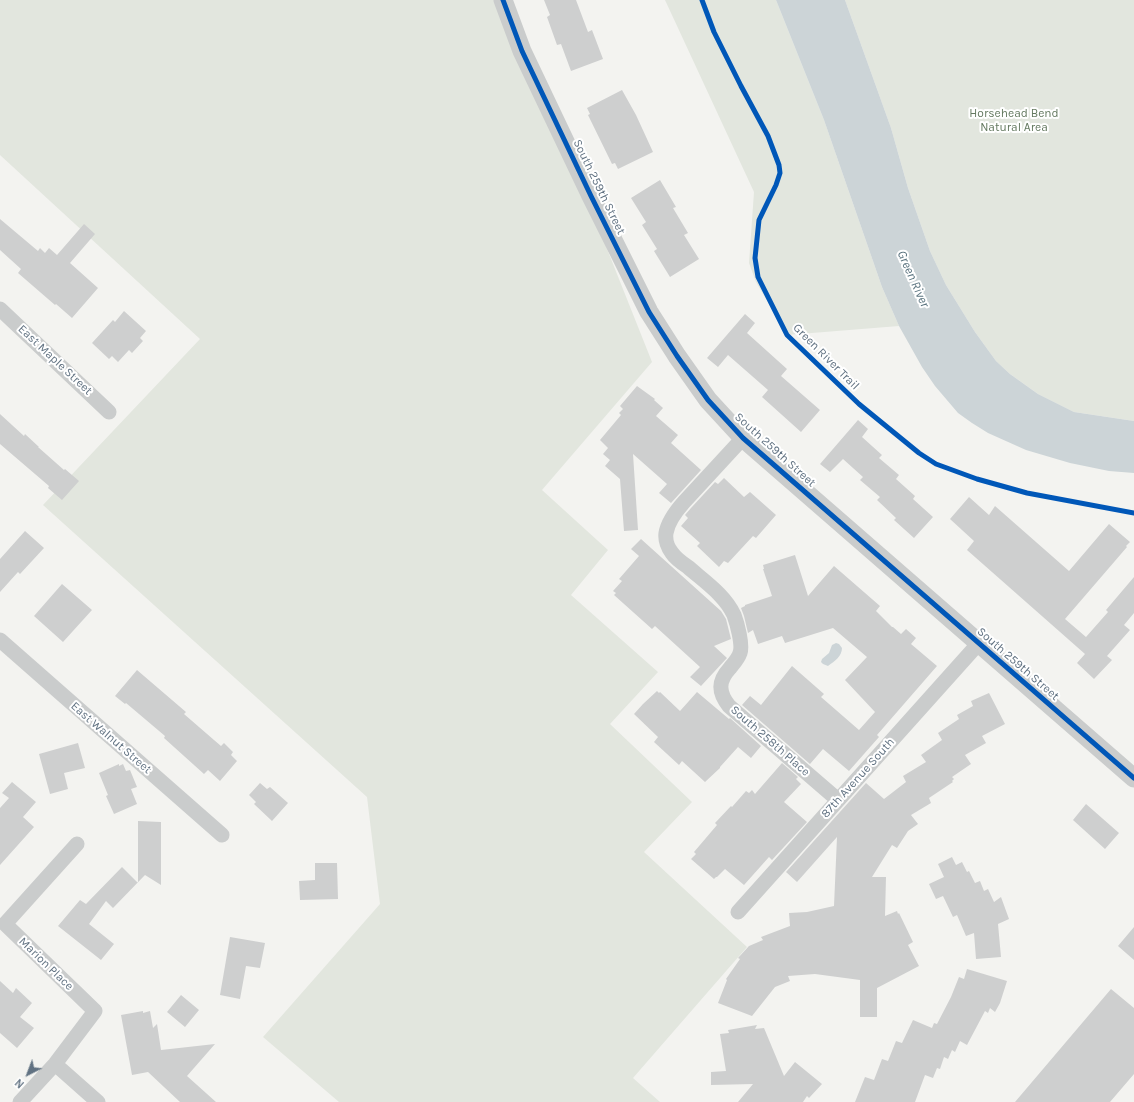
<!DOCTYPE html>
<html>
<head>
<meta charset="utf-8">
<style>
	body { margin:0 }
	#map { position:relative; width:1134px; height:1102px; overflow:hidden; background:#f3f3f0; font-family:Karla,sans-serif }
	canvas { display:block }
	.north { position:absolute; left:8px; top:1054px; width:40px; height:40px; -webkit-text-stroke:3px #fff; paint-order:stroke; rotate:222deg; font-size:11px; font-weight:700; line-height:16px; text-align:center; color:#617282 }
	.north::after { content:''; display:block; margin:auto; width:14px; height:18px; background:#617282; clip-path:polygon(50% 0,100% 100%,50% 72%,0 100%) }
</style>
</head>
<body>
<div id="map">
<canvas width="1134" height="1102"></canvas>
<div class="north">N</div>
</div>
<script>
const ctx = document.querySelector('canvas').getContext('2d');
ctx.lineJoin = 'round';
function paint(path, color) { ctx.fillStyle = color; ctx.fill(path, 'evenodd'); }
function strokePath(path, color, width, dash) { ctx.strokeStyle = color; ctx.lineWidth = width; ctx.lineCap = dash ? 'butt' : 'round'; ctx.setLineDash(dash || []); ctx.stroke(path); }
function write(font, color, halo, rows, align = 'center') {
  ctx.font = font + ' Karla,sans-serif'; ctx.lineWidth = 4; ctx.setLineDash([]); ctx.textBaseline = 'middle'; ctx.strokeStyle = halo; ctx.fillStyle = color; for (const [text, x, y, turn = 0] of rows) {
    ctx.save(); ctx.translate(x, y); ctx.rotate((+turn || 0) * Math.PI / 180); ctx.textAlign = isNaN(turn) ? turn : align; if (halo) ctx.strokeText(text, 0, 0); ctx.fillText(text, 0, 0); ctx.restore();
  }
}
paint(new Path2D(`
	M0 0H508L652 362 542 490 608 550 571 595 658 672 610 724 692 802 644 852 747 947 633 1078 660 1102H339L263 1037 380 904 367 797 43 505 200 339 0 155Z
	M665 0H776L824 120 882 287 899 326 787 335 756 282 749 263 754 192Z
	M845 0H1134V421L1074 412 1038 394 1010 374 996 361 975 332 946 285 930 251 908 188 891 128Z`), '#e2e6de');
paint(new Path2D(`
	M776 0H845L891 128 908 188 930 251 946 285 975 332 996 361 1010 374 1038 394 1074 412 1134 421V473L1109 471 1070 463 1026 450 988 433 972 423 958 413 935 386 922 367 899 326 882 287 824 120Z
	M836 643 839 644 842 648C842 656 835 661 828 666L823 664 821 662 822 659 829 653 832 645Z`), '#ccd4d7');
paint(new Path2D(`
	M544 0H576L588 32 592 30 603 59 571 71 561 44 557 45 547 17 550 15Z
	M622 90 636 115 653 152 618 169 615 163 612 164 588 115 590 114 587 108Z
	M660 180 676 207 673 208 688 233 684 235 699 259 670 277 654 251 657 249 642 225 646 222 631 198Z
	M0 219 38 251 40 248 45 253 49 248 57 255 84 224 95 234 70 263 98 288 72 318 56 304 55 305 18 273 21 269 0 250Z
	M124 311 146 331 140 338 143 341 132 353 129 350 118 362 112 356 109 359 92 343 113 320 115 322Z
	M745 314 755 323 747 333 787 369 781 376 820 410 801 432 762 397 768 390 728 355 718 367 707 358Z
	M637 386 655 399 654 400 663 408 656 416 678 435 671 443 701 470 671 503 659 493 667 484 633 454 638 530 624 531 620 479 605 466 610 460 603 454 608 448 600 440 621 415 619 413 623 409 620 406Z
	M0 414 24 436 25 434 39 447H38L64 470 65 469 79 481 62 500 48 488 49 486 0 444Z
	M858 420 868 429 862 437 882 455 879 458 899 475 896 479 915 496 913 499 933 517 914 538 894 520 896 518 877 500 880 497 860 480 863 477 843 459 830 472 820 464Z
	M724 478 744 497 750 492 776 515 756 538 753 536 728 563 724 561 719 567 697 546 700 543 681 526 688 518 685 515 691 508 715 482 718 484Z
	M969 497 989 515 995 506 1069 571 1109 524 1130 542 1126 546 1127 547 1065 619 1086 637 1108 612 1106 610 1134 577V613L1124 625 1130 630 1107 656 1112 660 1094 679 1077 663 1085 654 967 550 974 541 950 519Z
	M25 531 44 548 20 574 18 572 0 592V559Z
	M641 539 721 611 726 619 731 639 714 646 727 658 701 686 690 677 700 667 655 626 652 629 614 595 616 593 613 591 622 581 619 579 639 556 631 549Z
	M795 555 808 596 834 566 880 606 876 611 892 627H893L901 634 906 629 916 638 911 644 937 666 877 735 879 737 849 771 823 749 810 764 742 705 750 696 761 705 792 666 824 694 821 697 859 730 875 712 845 680 867 657 833 628 785 643 782 636 758 644 753 630 748 633 744 616 741 608 745 606V605L772 596 763 569H764L763 565Z
	M62 584 92 610 63 642 34 616Z
	M137 670 186 712 184 714 214 740 221 746 224 743 233 752 231 755 237 761 220 781 208 770 204 774 164 738 165 736 126 703 125 704 115 696Z
	M657 691 659 693 660 692 680 711 697 692 729 719 730 718 761 746 751 758 738 747 720 767V768L705 782 682 761 679 765 654 742 658 737 634 714 643 704Z
	M989 693 1005 724 982 736 986 743 965 755 971 764 952 777 954 779 952 781 953 782 929 798 931 803 911 815 918 824 908 831 897 848 892 845 872 877H886L885 916 897 911 898 914 899 913 913 942 908 945 919 966 877 988V1017H860V980L815 974 788 976 790 981 775 987 752 1016 718 1003 727 980 726 979 740 959 738 958 749 946 763 940 761 937 790 926 789 913 807 912 834 906 837 837 797 882 786 872 866 783 884 799 906 782 903 776 926 762 921 755 942 740 938 733 959 719 957 715 973 706 971 701Z
	M78 743 85 768 64 773 68 789 50 794 39 754Z
	M782 763 798 777 796 779 801 784 784 802 807 822 772 860 769 857 744 885 725 869 717 877H716L714 879 691 859 696 854 694 852 717 825 715 823 731 806 732 807 746 791 749 793 752 790 755 794Z
	M119 764V766L123 764 126 771 130 770 137 787 131 789 137 804 114 814 106 796 108 795 99 773Z
	M12 782 36 802 23 817 34 827 0 865V808L9 798 2 793Z
	M260 783 267 789 270 787 288 803 272 821 254 804 256 802 249 795Z
	M1086 804 1119 833 1105 849 1073 820Z
	M138 821 161 822V885L145 875 113 908 106 901 89 924 114 944 101 960 58 926 80 900 86 904 122 867 138 883Z
	M952 857 956 865 962 862 967 872 969 871 975 883 980 881 984 891 988 889 994 902 1001 897 1009 919 998 924 1001 957 976 959 974 933 966 936 957 915 953 917 943 896 936 899 929 884 944 877 938 864Z
	M315 863H337L338 899 300 900 299 881 315 880Z
	M1134 927V960L1118 946Z
	M230 937 265 943 260 968 246 966 240 999 220 995Z
	M967 969 1007 981 1000 1003 995 1012 990 1008 988 1013 985 1011 967 1045 960 1041 955 1052 952 1050 948 1059 944 1057 940 1069 937 1068 933 1078 925 1075 915 1102H855L865 1077 874 1080 882 1059 888 1061 896 1041 902 1043 913 1020 932 1028 934 1023 937 1024 951 997 959 977 964 979Z
	M0 981 13 993 16 988 32 1003 20 1017 34 1028 17 1048 0 1033Z
	M1111 989 1134 1008V1074L1110 1102H1015Z
	M181 995 199 1010 185 1027 167 1012Z
	M143 1011V1013L150 1011 153 1028 157 1024 161 1050 215 1044 187 1076 216 1102H180L148 1072 132 1075 121 1015Z
	M757 1025 755 1029 764 1028 784 1076 795 1062 822 1084 809 1098 807 1096 803 1102H738L753 1084 711 1085V1072L726 1071 720 1034 729 1033 728 1030Z`), '#cecfcf');
strokePath(new Path2D(`
	M0 309 109 412
	M743 438 684 502C676 511 668 521 666 533 665 540 668 548 672 553 676 559 682 563 688 567 704 581 725 595 734 615 737 623 743 645 740 653 738 659 734 663 730 668 718 681 718 692 729 706L838 800
	M0 640 222 835
	M738 912 979 643
	M55 1064 98 1102
	M20 1102 55 1064 95 1011 5 924 77 844`), '#cacccc', 15);
strokePath(new Path2D(`
	M503 0 522 51 591 196 649 312 677 356 708 400 743 438 1134 778`), '#cacccc', 19);
strokePath(new Path2D(`
	M503 0 522 51 591 196 649 312 677 356 708 400 743 438 1134 778
	M702 0 714 32 741 86 768 136 779 165 780 173 776 185 759 220 755 258 758 277 787 335 859 404 919 453 936 464 977 479 1027 493 1134 513`), '#0057b8', 5);
write('12px', '#647960', '#fff', [
	["Horsehead Bend",1014,114],
	["Natural Area",1014,128]
]);
write('12px', '#617282', '#fff', [
	["South 259th Street",599,187,64],
	["Green River Trail",826,357,45],
	["East Maple Street",55,360,43],
	["South 259th Street",775,450,42],
	["South 259th Street",1018,664,41],
	["East Walnut Street",111,738,41],
	["South 258th Place",770,741,41],
	["87th Avenue South",858,778,-48],
	["Marion Place",46,964,44]
]);
write('italic 13px', '#5c7580', '#fff', [
	["Green River",913,279,66]
]);
</script>
</body>
</html>
